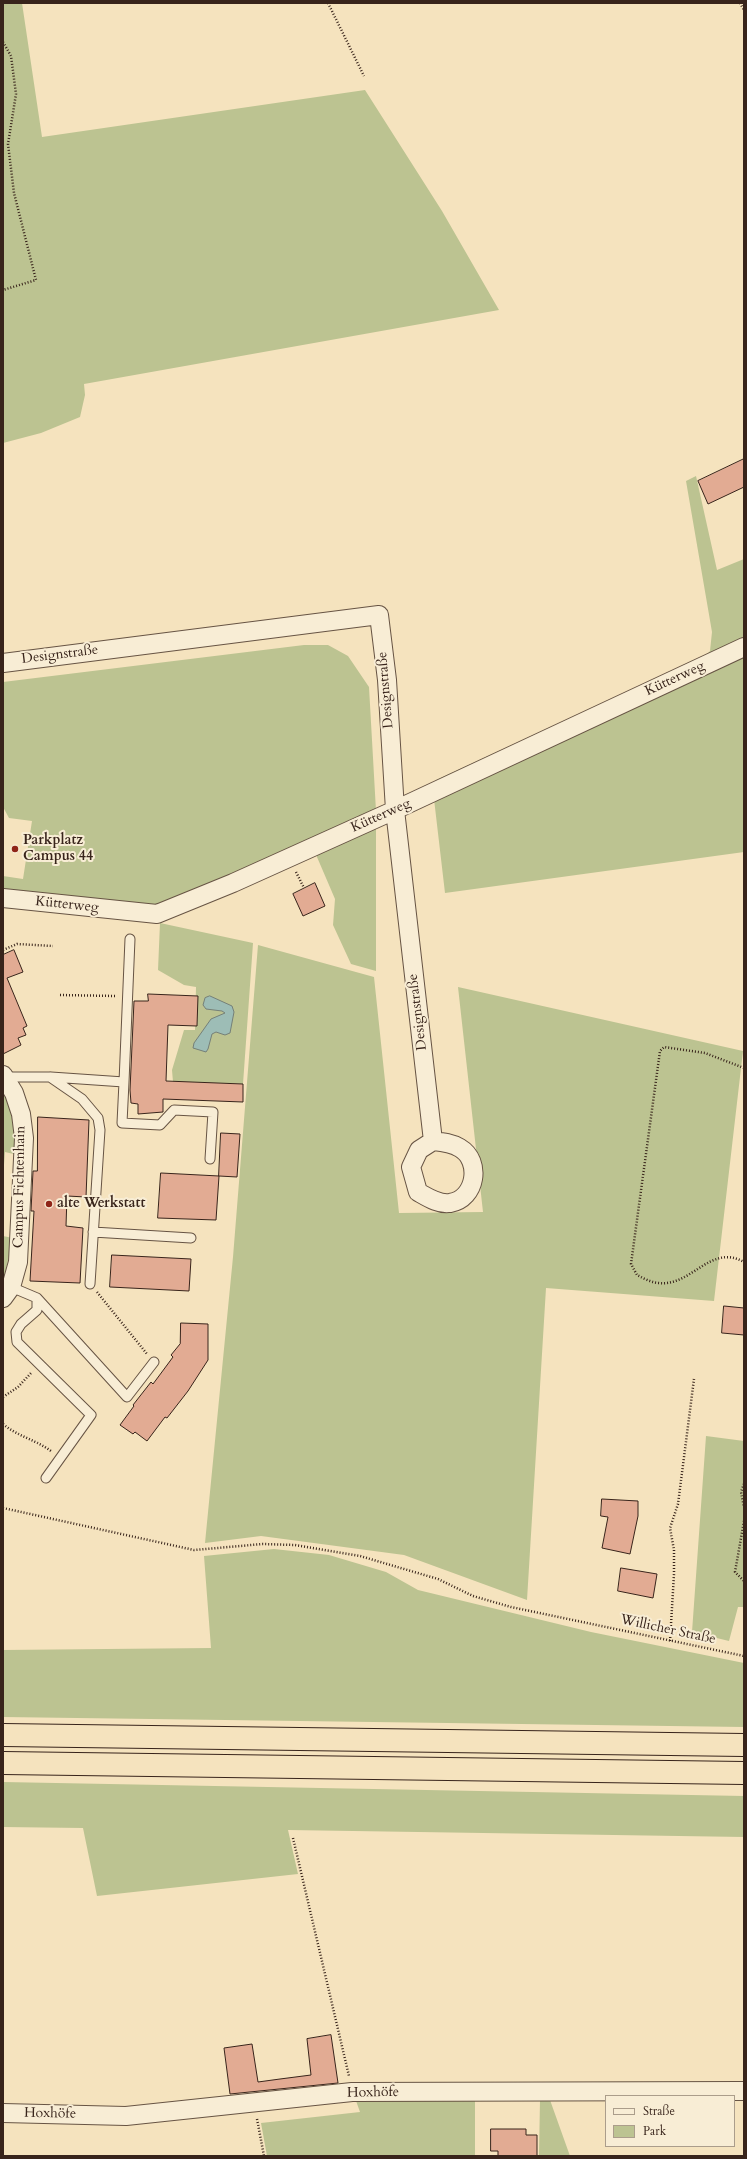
<!DOCTYPE html>
<html>
<head>
<meta charset="utf-8">
<style>
	body { margin:0 }
	#map { position:relative; width:747px; height:2159px; overflow:hidden; background:#f5e3be; font-family:Cardo,serif }
	canvas { display:block }
	.frame { position:absolute; inset:0; border:4px solid #38241b; pointer-events:none }
	.legend { position:absolute; left:605px; top:2095px; width:130px; height:52px; box-sizing:border-box; background:#f8edd5; border:1px solid #ab9d8b; margin:0; padding:5px 7px; list-style:none; font-size:12px; color:#38241b }
	.legend li { display:flex; align-items:center; gap:8px; height:20px }
	.legend b { width:20px; border:1px solid #ab9d8b }
</style>
</head>
<body>
<div id="map">
<canvas width="747" height="2159"></canvas>
<div class="frame"></div>
<ul class="legend">
<li><b style="height:5px;background:#f8edd5"></b>Straße</li>
<li><b style="height:11px;background:#bcc391"></b>Park</li>
</ul>
</div>
<script>
const ctx = document.querySelector('canvas').getContext('2d');
ctx.lineJoin = 'round';
function paint(path, color) { ctx.fillStyle = color; ctx.fill(path, 'evenodd'); }
function strokePath(path, color, width, dash) { ctx.strokeStyle = color; ctx.lineWidth = width; ctx.lineCap = dash ? 'butt' : 'round'; ctx.setLineDash(dash || []); ctx.stroke(path); }
function write(font, color, halo, rows, align = 'center') {
  ctx.font = font + ' Cardo,serif'; ctx.lineWidth = 4; ctx.setLineDash([]); ctx.textBaseline = 'middle'; ctx.strokeStyle = halo; ctx.fillStyle = color; for (const [text, x, y, turn = 0] of rows) {
    ctx.save(); ctx.translate(x, y); ctx.rotate((+turn || 0) * Math.PI / 180); ctx.textAlign = isNaN(turn) ? turn : align; if (halo) ctx.strokeText(text, 0, 0); ctx.fillText(text, 0, 0); ctx.restore();
  }
}
paint(new Path2D(`
	M3 3H22L42 137 365 90 442 211 499 310 84 384 85 395 80 417 41 433 3 443Z
	M696 476 717 570 744 559V643L437 785 436 780 705 656 710 651 712 632 686 481Z
	M304 645H328L348 656 369 687 376 811 158 909 3 892V876L23 879 32 821 9 818 3 807V682Z
	M744 651V852L445 893 434 799Z
	M376 822V971L351 964 333 925 335 899 314 850Z
	M160 923 253 943 243 1084 173 1082 172 1070 184 1030H195L196 987 184 985 158 970Z
	M258 945 374 977 399 1213 483 1212 458 987 743 1051 714 1301 546 1288 527 1600 404 1555 261 1536 205 1543 233 1257Z
	M3 1088 12 1101 18 1155 5 1152 3 1178Z
	M3 1236 13 1238 3 1283Z
	M706 1436 744 1441V1607H738L729 1641 692 1632Z
	M274 1549 329 1555 386 1572 418 1590 591 1632 744 1663V1727L3 1717V1650L211 1648 204 1556Z
	M3 1782 744 1796V1837L288 1830 298 1874 97 1896 83 1828 3 1827Z
	M355 2098 475 2099V2156H267L261 2123 360 2112Z
	M540 2100H550L570 2156H539Z`), '#bcc391');
const water = new Path2D(`
	M210 996 232 1006 234 1012 230 1033 225 1035 216 1032 212 1034 208 1049 206 1052 193 1048 194 1043 211 1019 225 1013 222 1011 206 1009 203 1005 205 998Z`);
paint(water, '#9dbdb6');
strokePath(water, '#758078', 1);
const building = new Path2D(`
	M744 459V487L708 504 698 481Z
	M315 883 325 906 303 916 293 894Z
	M14 950 23 972 7 978 27 1026 23 1028 26 1035 18 1038 21 1045 3 1054V955Z
	M148 994 198 996 197 1026 168 1025 166 1081 243 1084V1102L163 1099V1112L138 1114V1104L131 1103 130 1090 134 1001H148Z
	M38 1117 89 1120 86 1197 67 1196 66 1226 83 1228 80 1283 30 1281 34 1211H31L33 1171H37Z
	M221 1133 240 1134 237 1177 219 1176Z
	M161 1173 219 1176 216 1220 158 1218Z
	M112 1255 191 1259 189 1291 110 1287Z
	M724 1306 744 1308V1335L722 1333Z
	M181 1323 208 1324V1360L188 1391 167 1418 165 1417 147 1441 135 1432 133 1434 120 1425 134 1406 133 1405 151 1382 153 1384 173 1357 171 1355 180 1344Z
	M602 1499 638 1501V1516L630 1554 602 1548 608 1517 601 1516Z
	M621 1568 657 1574 653 1598 618 1591Z
	M331 2035 338 2083 230 2094 224 2048 252 2044 258 2082 280 2079 311 2075 307 2039Z
	M491 2129H526V2135H537V2156H498V2151H491Z`);
paint(building, '#e2ab93');
strokePath(building, '#38241b', 1);
const service = new Path2D(`
	M5 1077H50L82 1099 98 1118 100 1130 90 1284
	M51 1077 124 1082 130 939
	M124 1082 122 1123 160 1125 174 1110 213 1112 210 1159
	M93 1232 191 1238
	M11 1287 37 1298 127 1397 154 1362
	M37 1298V1310L21 1324 16 1332 17 1342 91 1415 46 1478`);
const minor = new Path2D(`
	M3 663 379 615 387 680 395 810 433 1141
	M3 898 157 914 233 883 395 810 744 647
	M3 1075 14 1093 21 1114 24 1138 18 1262 11 1287 3 1298
	M433 1141C442 1142 452 1143 460 1148 482 1161 476 1199 450 1203 439 1205 427 1197 418 1192L411 1167 419 1150Z
	M3 2113 126 2116 352 2092 744 2091`);
const motorway = new Path2D(`
	M3 1735 744 1745
	M3 1763 744 1773`);
strokePath(service, '#675444', 11);
strokePath(minor, '#675444', 20);
strokePath(motorway, '#38241b', 24);
strokePath(new Path2D(`
	M328 3 364 76
	M740 3 744 10
	M3 42 11 56 16 94 8 144 14 193 36 280 3 290
	M296 872 304 888
	M3 950 17 944 53 946
	M60 995 115 996
	M744 1068 705 1053 664 1047 660 1051 631 1264 637 1275C643 1278 650 1282 658 1283 692 1287 710 1243 744 1262
	M97 1292 147 1354
	M3 1397 18 1387 31 1373
	M3 1424C17 1436 36 1440 51 1451
	M744 1484 741 1492 744 1507
	M3 1508 194 1550 263 1544 295 1545 360 1556 438 1579 473 1596 511 1607 744 1656
	M744 1521 735 1572 744 1581
	M670 1641 674 1574V1550L670 1528 678 1504 694 1379
	M293 1838 349 2076
	M257 2119 264 2156`), '#38241b', 2.5, [1, 2]);
strokePath(service, '#f8edd5', 9);
strokePath(minor, '#f8edd5', 18);
strokePath(motorway, '#f5e3be', 22);
for (const [x, y, r, color] of [
	[15,849,4,"#8f2418"],
	[49,1204,4,"#8f2418"]
]) { const dot = new Path2D(); dot.arc(x, y, r, 0, 2 * Math.PI); ctx.fillStyle = color; ctx.fill(dot); strokePath(dot, '#f8edd5', 1.5); }
write('14px', '#38241b', '#f8edd5', [
	["Designstraße",60,655,-7],
	["Kütterweg",675,679,-25],
	["Designstraße",386,690,-95],
	["Kütterweg",381,816,-24],
	["Kütterweg",67,905,6],
	["Designstraße",418,1012,-97],
	["Campus Fichtenhain",20,1187,-89],
	["Willicher Straße",668,1630,12],
	["Hoxhöfe",373,2093,-1],
	["Hoxhöfe",50,2114,1]
]);
write('bold 14px', '#38241b', '#f8edd5', [
	["Parkplatz",23,841],
	["Campus 44",23,857],
	["alte Werkstatt",57,1204]
], 'left');
</script>
</body>
</html>
